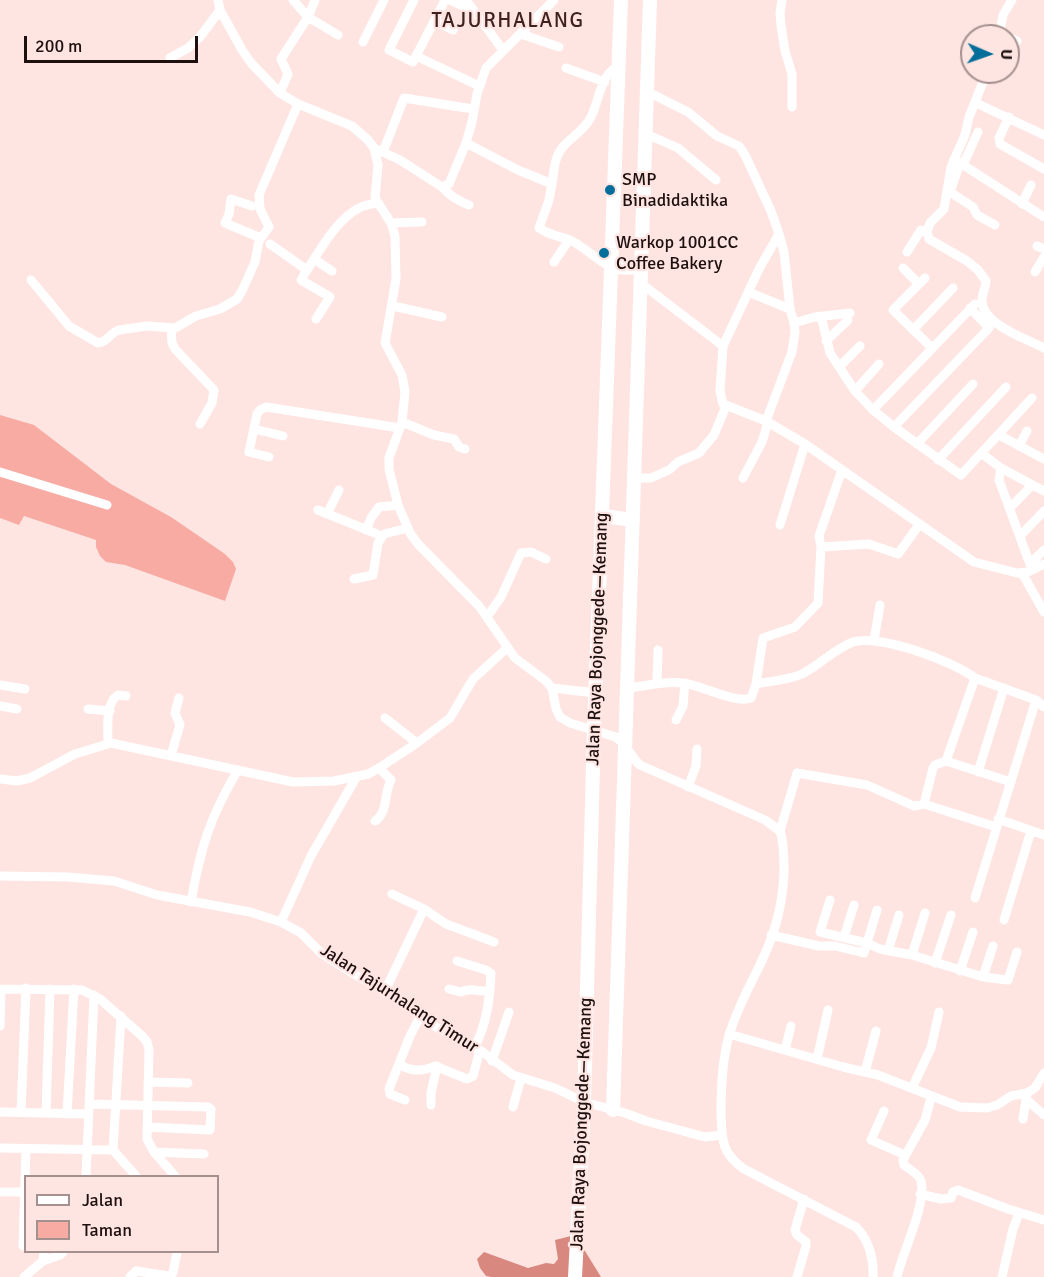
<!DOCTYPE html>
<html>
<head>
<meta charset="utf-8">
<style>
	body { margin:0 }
	#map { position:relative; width:1044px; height:1277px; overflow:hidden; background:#fee5e2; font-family:Signika,sans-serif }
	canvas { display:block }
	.legend { position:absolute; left:24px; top:1175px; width:195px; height:78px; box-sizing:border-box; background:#fee5e2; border:2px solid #a4908e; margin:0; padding:8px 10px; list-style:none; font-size:18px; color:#1e100f }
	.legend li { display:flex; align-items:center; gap:12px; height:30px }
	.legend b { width:30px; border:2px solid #a4908e }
	.north { position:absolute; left:960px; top:24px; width:60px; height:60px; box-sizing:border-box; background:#fee5e2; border:2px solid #a4908e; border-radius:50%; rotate:92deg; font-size:16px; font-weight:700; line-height:24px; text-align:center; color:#1e100f }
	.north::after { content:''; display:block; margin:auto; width:21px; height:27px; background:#036e9a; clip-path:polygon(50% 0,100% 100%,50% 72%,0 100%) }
	.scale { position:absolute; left:24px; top:36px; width:174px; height:27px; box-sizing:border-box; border:3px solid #1e100f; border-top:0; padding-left:8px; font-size:18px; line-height:21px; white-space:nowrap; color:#1e100f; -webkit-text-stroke:4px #fee5e2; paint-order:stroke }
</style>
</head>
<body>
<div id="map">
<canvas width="1044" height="1277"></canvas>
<ul class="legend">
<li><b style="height:8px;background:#fff"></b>Jalan</li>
<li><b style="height:16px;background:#f7aba3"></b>Taman</li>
</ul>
<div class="north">U</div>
<div class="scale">200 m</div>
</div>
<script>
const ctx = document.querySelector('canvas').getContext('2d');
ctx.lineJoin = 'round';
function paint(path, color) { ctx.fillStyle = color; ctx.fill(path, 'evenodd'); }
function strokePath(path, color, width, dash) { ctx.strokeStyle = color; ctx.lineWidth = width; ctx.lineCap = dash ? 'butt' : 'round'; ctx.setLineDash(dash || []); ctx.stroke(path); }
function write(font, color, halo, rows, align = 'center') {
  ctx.font = font + ' Signika,sans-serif'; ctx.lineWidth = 4.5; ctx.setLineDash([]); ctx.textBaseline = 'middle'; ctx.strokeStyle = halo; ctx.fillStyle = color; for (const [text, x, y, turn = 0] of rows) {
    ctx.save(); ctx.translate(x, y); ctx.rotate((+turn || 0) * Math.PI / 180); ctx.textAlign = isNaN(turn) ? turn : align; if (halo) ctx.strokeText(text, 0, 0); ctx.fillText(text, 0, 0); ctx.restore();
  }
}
paint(new Path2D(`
	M0 415 34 425 111 484 171 517 225 554 233 562 236 569 225 601 125 565 106 562 100 556 96 547V540L24 516 19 525 0 518Z`), '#f7aba3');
paint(new Path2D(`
	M571 1236 576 1277H491L486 1276 480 1268 477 1259 484 1252 528 1268 546 1263 554 1264 558 1259 555 1240Z
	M580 1246 585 1251 601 1277H579Z`), '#d98880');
strokePath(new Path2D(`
	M218 0 220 10 242 50 252 64 280 93 298 104 352 126 368 140 374 148 378 165 375 198 391 223 395 236 396 279 385 343 402 375 405 392 402 422 389 458V469L398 505 410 533 418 544 479 606 515 658 546 681 552 688 556 709 560 717 570 723 616 737 624 744 636 761 640 765 765 820 780 831C784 843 784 858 784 872 783 900 776 930 764 956 752 983 737 1007 729 1036 722 1060 721 1088 721 1113 722 1139 721 1153 744 1169L856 1227C869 1240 874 1259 873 1277
	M315 0 308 17 338 35
	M414 0 389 50 413 62 445 0
	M450 0 465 7
	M466 0 503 50
	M782 0 780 13 781 25 785 51 792 74V107
	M434 21 453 30
	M521 34 559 47
	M999 36 1003 15 1012 0
	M1008 37 1017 41
	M363 42 384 0
	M416 56 475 84
	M170 58 188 48 200 37 220 10
	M566 68 605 82
	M987 72 969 117 965 135 951 167 944 209 930 223 927 232 929 239 967 261 978 270 986 281C986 288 982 293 982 300 981 324 1027 339 1044 348
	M648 92 688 112 717 136 739 146 745 155 771 211 779 234 784 252 790 309 794 323 815 317 850 313
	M280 93 288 74 281 59 308 17 293 0
	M976 103 1044 135
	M1009 117 999 138 1000 144 1044 169
	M646 134 678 148 716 180
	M466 143 472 122 477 94 486 68 554 0
	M374 148 400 160 442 187 449 184 466 143 518 170 552 184 549 200 539 228C549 235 559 236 570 240 585 247 596 260 611 267
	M383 152 404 98 473 109
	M954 159 1044 217
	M960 163 950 192 973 207 977 215 995 225
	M963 165 978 132
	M552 184C554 172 554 158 562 148 571 137 584 131 591 117 599 102 601 71 619 67
	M442 187C450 196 458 201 469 205
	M1022 204 1031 185
	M252 206 231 199 229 214 225 223 261 238
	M391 223 422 222
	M779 234 759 269 723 346 720 391 723 404 766 421 792 352 795 333 794 323
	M270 244 307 270C320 250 337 219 359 208 364 205 371 204 377 203
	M1037 246 1044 249
	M907 252 921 230 927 232
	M314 259 332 271
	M554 262 569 240
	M903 268 919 284
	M307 270 301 280 330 297 316 319
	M1035 272 1044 257
	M925 278 893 310 932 348
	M31 280 69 326 98 343C110 341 109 333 119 330L147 326 175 328 196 316 220 309 237 299 242 291 255 262 259 241 269 227 260 209 259 195 298 104
	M642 284 723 346
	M748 292 790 309
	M393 306 442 317
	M821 316 830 353 855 391 873 410 894 427 961 475 1032 398
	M171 329 172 343 175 349 214 390 212 403 200 424
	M913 330 953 288
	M826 341 848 320
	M840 366 860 346
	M855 391 879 364
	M873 410 975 304
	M766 421 805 444 974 562 1017 573 1028 572 1044 564
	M402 422 434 435 454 439 459 447 465 449
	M894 427 989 328 970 308
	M254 429 283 436
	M999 435 1044 459
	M917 444 973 384
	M1019 446 1027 431
	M981 453 1001 468 999 480 1031 567
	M269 457 249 452 257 414 260 410 266 407 400 428
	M938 460 1006 387
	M1001 468 1044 491
	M0 472 107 505
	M635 478H651L669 470 678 462 699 453 714 435 726 406
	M743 478 762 442 768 422
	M1010 508 1032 485
	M318 510 377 534
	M327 514 339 490
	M780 525 805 444
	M366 530 371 518 379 507 398 505
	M1021 535 1044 511
	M821 547 869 544 898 554 919 525
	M1030 564 1044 550
	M1022 573 1044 612
	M354 579 373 575 378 543 384 534 408 528
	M487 617 501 597 521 553 531 552 546 559
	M874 640 880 605
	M657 683 658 650
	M756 684C771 681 789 680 802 674 820 665 834 649 853 642 880 634 953 661 975 678
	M0 685 25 689
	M552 688 596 693
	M626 688C645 687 663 680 683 683 701 685 735 704 751 698L756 684 763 638 795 627 818 603 821 547 819 536 842 470
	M0 706 17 709
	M88 709 110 711
	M385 718 417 743
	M676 720 683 706 685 683
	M108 743C108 729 105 703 118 695L126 696
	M171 755 180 725 175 713 179 698
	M946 761 1011 782
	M978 772 1004 688
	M0 779 17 781 30 778 75 754 111 743 293 782 334 781 368 774 379 768 417 743 450 718 473 679 507 648
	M688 787 696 766 697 749
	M924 804 933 768 935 765 946 761 975 678 1036 700 1044 707
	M998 819 1044 835
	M375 821C388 813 384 792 391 780L379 768
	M780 831 797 773 867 785 914 806 924 804 996 827
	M0 876 68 877 114 881 157 895 250 912 281 922 301 933 321 953 349 971 398 1000 436 1027 480 1050 513 1075 555 1088 584 1102 625 1113 646 1121 705 1137 722 1135
	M392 894 424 909
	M975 898 1036 700
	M830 900 820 932 867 943 880 949 912 955 983 977 1008 980 1017 952
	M191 902C200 850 210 816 238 770
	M1004 920 1031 831
	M281 922 311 856 357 776
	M771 935 819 946H835L864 953 877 910
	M844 937 854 905
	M888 951 899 915
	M912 955 925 913
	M457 961 486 970 491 973C490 998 487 1025 474 1048
	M935 963 951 915
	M960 971 973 932
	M983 977 993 946
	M0 989 82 990 100 999 142 1036 147 1042 149 1050 147 1139 154 1152 175 1176
	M449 989 461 992C473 986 478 994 490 990
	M384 993 424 909 446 924 494 942
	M121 1016 113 1150 136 1176
	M0 1026 1 989
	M729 1034 843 1067 878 1075 960 1107 987 1108 997 1105 1011 1096 1027 1093 1035 1088 1044 1073
	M785 1050 791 1026
	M817 1059 828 1010
	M492 1061 509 1012
	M399 1064C411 1072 424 1071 435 1066L467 1079 473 1076 480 1050
	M865 1072 876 1031
	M148 1082 188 1083
	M912 1088 931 1048 939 1012
	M1026 1099 1044 1115
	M405 1100 390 1094 389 1089 410 1036 420 1017
	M89 1104 208 1107 211 1109 210 1130 147 1127
	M431 1105V1093L437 1066
	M513 1107 521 1078
	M884 1111 871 1140 905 1155
	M0 1112 89 1114
	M21 1112 26 988
	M46 1113 50 989
	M67 1114 74 989
	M1023 1119 1027 1093
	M0 1148 113 1150
	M154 1152 204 1154
	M86 1176 94 995
	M0 1192H24
	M920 1194 941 1199 951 1198 953 1192 958 1190 1008 1209 1044 1220
	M23 1246 26 1149
	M43 1261 60 1255 63 1252
	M24 1277 43 1261 44 1252
	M130 1277 136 1271 169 1276 173 1273 177 1252
	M797 1277 806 1246V1242L797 1235 795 1230 804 1199
	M897 1277C902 1253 927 1204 921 1181 919 1174 909 1169 904 1165L903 1160 925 1120 931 1098
	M1002 1277 1013 1229 1019 1213`), '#fff', 9);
strokePath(new Path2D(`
	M611 267 641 268
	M603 516 633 520
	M613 1110 650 0
	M575 1277 584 1102 594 729 621 0`), '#fff', 14);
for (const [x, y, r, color] of [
	[610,190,6,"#036e9a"],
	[604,253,6,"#036e9a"]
]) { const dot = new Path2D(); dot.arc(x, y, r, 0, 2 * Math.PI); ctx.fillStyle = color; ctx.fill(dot); strokePath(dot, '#fee5e2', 2); }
write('18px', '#1e100f', '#fee5e2', [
	["SMP",622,180],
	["Binadidaktika",622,201],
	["Warkop 1001CC",616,243],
	["Coffee Bakery",616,264]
], 'left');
write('18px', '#1e100f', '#fee5e2', [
	["Jalan Raya Bojonggede—Kemang",598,639,-88],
	["Jalan Tajurhalang Timur",399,999,33],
	["Jalan Raya Bojonggede—Kemang",582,1124,-88]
]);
ctx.letterSpacing = '1.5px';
write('21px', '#3f211e', '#fee5e2', [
	["TAJURHALANG",508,21]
]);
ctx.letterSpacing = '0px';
</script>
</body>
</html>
